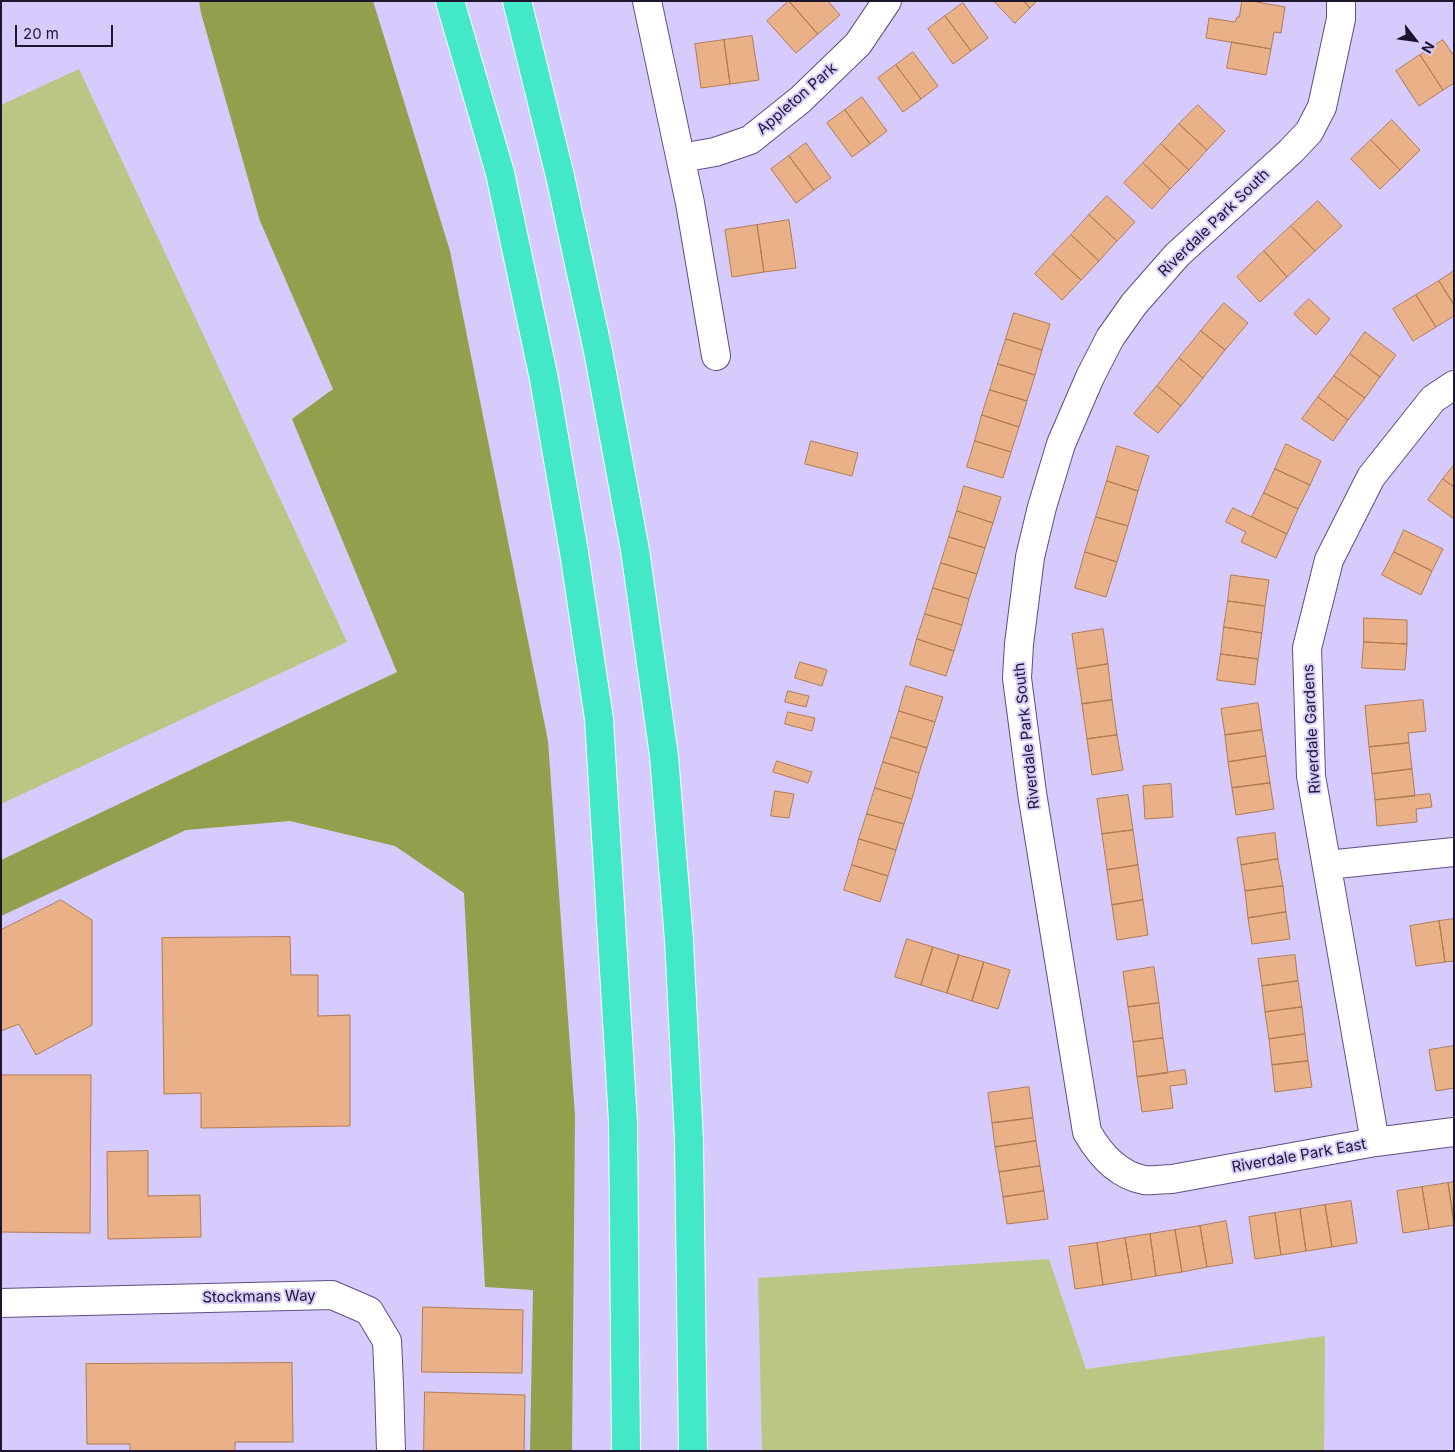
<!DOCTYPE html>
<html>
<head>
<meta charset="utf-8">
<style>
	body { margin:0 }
	#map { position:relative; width:1455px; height:1452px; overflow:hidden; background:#d7cafc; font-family:Inter,sans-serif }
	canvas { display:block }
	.frame { position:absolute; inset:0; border:2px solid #1d162d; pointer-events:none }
	.north { position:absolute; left:1390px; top:15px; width:50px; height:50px; -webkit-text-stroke:4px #d7cafc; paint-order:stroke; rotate:120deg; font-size:14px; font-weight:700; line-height:20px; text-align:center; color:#1d162d }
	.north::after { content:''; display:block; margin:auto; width:18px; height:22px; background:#1d162d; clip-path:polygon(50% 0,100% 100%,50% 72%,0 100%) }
	.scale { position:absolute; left:15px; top:25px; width:98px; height:22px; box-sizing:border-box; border:2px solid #1d162d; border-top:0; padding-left:6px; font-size:15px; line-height:18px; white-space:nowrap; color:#1d162d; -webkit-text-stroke:4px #d7cafc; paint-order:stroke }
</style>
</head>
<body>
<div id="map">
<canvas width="1455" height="1452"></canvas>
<div class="frame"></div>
<div class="north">N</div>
<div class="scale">20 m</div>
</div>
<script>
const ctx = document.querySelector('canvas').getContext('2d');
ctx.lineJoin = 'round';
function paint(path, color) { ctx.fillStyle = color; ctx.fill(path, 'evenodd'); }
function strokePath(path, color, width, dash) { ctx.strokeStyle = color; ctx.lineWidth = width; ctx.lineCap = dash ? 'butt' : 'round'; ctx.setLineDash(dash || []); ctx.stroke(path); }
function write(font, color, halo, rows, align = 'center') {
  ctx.font = font + ' Inter,sans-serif'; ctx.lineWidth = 4; ctx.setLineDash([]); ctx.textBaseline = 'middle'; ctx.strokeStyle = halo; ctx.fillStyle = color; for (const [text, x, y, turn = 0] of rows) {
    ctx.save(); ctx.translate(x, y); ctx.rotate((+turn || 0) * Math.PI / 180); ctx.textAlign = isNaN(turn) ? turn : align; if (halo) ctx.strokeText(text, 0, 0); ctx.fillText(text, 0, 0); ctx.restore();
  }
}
paint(new Path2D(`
	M79 69 347 642 1 804V105Z
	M1049 1259 1086 1369 1325 1336 1324 1451H762L758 1278Z`), '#b9c684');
paint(new Path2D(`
	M199 1H373L450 251 548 741 575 1116 572 1451H530L533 1290 485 1287 464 893 395 846 290 821 186 830 1 916V860L397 672 292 419 333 389 260 221 201 13Z`), '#929f4d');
const building = new Path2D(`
	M789 1 818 34 796 53 767 21Z
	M789 1H828L840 15 818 34Z
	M994 1H1024L1030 8 1015 23Z
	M1024 1H1037L1030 8Z
	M1242 1H1251L1285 7 1281 33 1274 32 1271 49 1206 38 1209 18 1235 22 1237 17H1239Z
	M963 3 988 38 971 51 945 16Z
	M945 16 971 51 953 64 928 29Z
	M752 36 759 80 730 84 724 40Z
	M724 40 730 84 701 88 695 44Z
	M1443 40 1454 56V83L1443 90 1420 55Z
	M1232 42 1271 49 1266 75 1227 68Z
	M913 52 938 86 921 99 896 65Z
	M1420 55 1443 90 1419 106 1396 71Z
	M896 65 921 99 903 112 878 78Z
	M862 97 887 131 870 144 845 110Z
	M1198 105 1225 131 1207 150 1179 124Z
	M845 110 870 144 852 157 827 123Z
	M1392 120 1420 150 1400 170 1371 140Z
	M1179 124 1207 150 1189 170 1161 144Z
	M1371 140 1400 170 1380 189 1351 159Z
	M806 143 831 178 814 190 789 156Z
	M1161 144 1189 170 1170 189 1143 163Z
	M789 156 814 190 796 203 771 169Z
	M1143 163 1170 189 1152 209 1124 183Z
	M1107 196 1135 222 1117 241 1089 215Z
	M1318 201 1342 226 1315 251 1291 226Z
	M1089 215 1117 241 1099 261 1071 235Z
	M789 220 796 268 764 272 757 225Z
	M757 225 764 272 732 277 725 230Z
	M1291 226 1315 251 1287 277 1264 251Z
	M1071 235 1099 261 1081 280 1053 254Z
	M1264 251 1287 277 1260 302 1237 277Z
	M1053 254 1081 280 1062 300 1035 274Z
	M1454 271V305L1439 281Z
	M1439 281 1454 305V316L1436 327 1416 295Z
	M1416 295 1436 327 1413 341 1393 309Z
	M1309 299 1330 319 1316 335 1294 314Z
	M1224 303 1248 323 1225 350 1201 331Z
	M1014 313 1050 324 1042 350 1006 339Z
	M1201 331 1225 350 1203 378 1179 358Z
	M1365 332 1396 355 1380 377 1350 354Z
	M1006 339 1042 350 1035 375 998 364Z
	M1350 354 1380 377 1365 398 1334 376Z
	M1179 358 1203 378 1181 406 1157 386Z
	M998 364 1035 375 1027 401 990 390Z
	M1334 376 1365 398 1348 420 1318 397Z
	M1157 386 1181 406 1158 433 1134 414Z
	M990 390 1027 401 1019 427 982 415Z
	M1318 397 1348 420 1333 441 1302 419Z
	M982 415 1019 427 1011 452 975 441Z
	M811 441 858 453 852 476 805 464Z
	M975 441 1011 452 1003 478 967 467Z
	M1286 444 1321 461 1310 485 1275 469Z
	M1117 446 1149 456 1138 491 1107 481Z
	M1454 465V487L1443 479Z
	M1275 469 1310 485 1298 509 1264 493Z
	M1443 479 1454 487V519L1428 500Z
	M1107 481 1138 491 1128 526 1096 517Z
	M964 486 1001 497 993 523 957 511Z
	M1264 493 1298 509 1287 534 1252 517Z
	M1233 508 1287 534 1276 558 1241 542 1246 532 1226 522Z
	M957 511 993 523 985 548 949 537Z
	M1096 517 1128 526 1117 562 1085 552Z
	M1404 530 1443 549 1432 571 1394 552Z
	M949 537 985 548 977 574 941 563Z
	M1085 552 1117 562 1106 597 1075 588Z
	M1394 552 1432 571 1421 595 1382 575Z
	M941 563 977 574 969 599 933 588Z
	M1231 575 1269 580 1265 606 1228 601Z
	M933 588 969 599 962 625 925 614Z
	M1228 601 1265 606 1262 633 1224 627Z
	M925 614 962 625 954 651 917 639Z
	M1364 618 1407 620V644L1364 642Z
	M1224 627 1262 633 1258 659 1221 654Z
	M1103 629 1108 664 1077 669 1072 634Z
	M917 639 954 651 946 676 910 665Z
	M1364 642 1407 644 1405 670 1362 668Z
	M1221 654 1258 659 1255 685 1217 680Z
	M800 662 827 670 822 686 795 678Z
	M1108 664 1112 700 1082 704 1077 669Z
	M906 686 943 697 935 722 899 711Z
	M788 691 809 696 806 707 785 702Z
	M1112 700 1117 735 1087 739 1082 704Z
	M1423 700 1426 731 1408 733 1409 743 1369 747 1365 706Z
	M1258 703 1262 730 1225 735 1221 709Z
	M899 711 935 722 927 748 891 737Z
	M788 712 815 718 812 731 785 724Z
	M1262 730 1266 756 1228 762 1225 735Z
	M1117 735 1123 770 1092 775 1087 739Z
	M891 737 927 748 919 773 883 762Z
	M1409 743 1412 769 1372 774 1369 747Z
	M1266 756 1270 783 1232 788 1228 762Z
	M777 761 812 772 808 783 773 772Z
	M883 762 919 773 912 799 875 788Z
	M1412 769 1415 796 1375 800 1372 774Z
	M1270 783 1274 809 1236 815 1232 788Z
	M1171 784 1173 817 1145 819 1143 786Z
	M875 788 912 799 904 824 867 814Z
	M775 791 794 794 789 818 771 816Z
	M1430 794 1432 807 1416 809 1417 822 1377 826 1375 800Z
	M1128 795 1133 830 1102 834 1097 799Z
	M867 814 904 824 896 850 859 839Z
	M1133 830 1138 865 1107 870 1102 834Z
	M1275 833 1278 859 1241 865 1237 838Z
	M859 839 896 850 888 876 852 865Z
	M1278 859 1283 886 1245 891 1241 865Z
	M852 865 888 876 880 902 844 890Z
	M1138 865 1143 900 1112 905 1107 870Z
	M1283 886 1286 912 1248 918 1245 891Z
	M61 900 92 920V1025L36 1055 19 1024 1 1031V930Z
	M1143 900 1148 935 1117 940 1112 905Z
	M1286 912 1290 939 1252 944 1248 918Z
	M1454 919V961L1445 962 1439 921Z
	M1439 921 1445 962 1416 966 1410 926Z
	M290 937 291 975H318V1016L350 1015V1126L201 1128V1093L164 1094 162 938Z
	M907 939 933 947 921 985 895 977Z
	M933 947 959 955 947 993 921 985Z
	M959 955 984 962 972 1001 947 993Z
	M1295 955 1298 981 1262 986 1258 959Z
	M984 962 1010 970 998 1009 972 1001Z
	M1154 967 1159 1003 1128 1007 1123 972Z
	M1298 981 1302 1007 1265 1012 1262 986Z
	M1159 1003 1163 1038 1133 1042 1128 1007Z
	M1302 1007 1305 1034 1269 1039 1265 1012Z
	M1305 1034 1308 1061 1272 1065 1269 1039Z
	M1163 1038 1168 1073 1137 1077 1133 1042Z
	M1454 1046V1088L1436 1091 1429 1050Z
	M1308 1061 1312 1087 1275 1092 1272 1065Z
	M1185 1070 1187 1084 1170 1086 1173 1108 1142 1112 1137 1077Z
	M1 1075H91L90 1233 1 1232Z
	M1029 1087 1033 1118 992 1123 988 1093Z
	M1033 1118 1036 1141 995 1147 992 1123Z
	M1036 1141 1040 1166 999 1172 995 1147Z
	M148 1151V1196L200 1195 201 1237 108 1239 107 1152Z
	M1040 1166 1044 1191 1003 1197 999 1172Z
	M1454 1182V1220L1448 1183Z
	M1448 1183 1454 1225 1429 1229 1422 1187Z
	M1422 1187 1429 1229 1403 1233 1397 1191Z
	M1044 1191 1048 1219 1007 1224 1003 1197Z
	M1351 1201 1357 1243 1332 1247 1325 1205Z
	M1325 1205 1332 1247 1306 1251 1300 1209Z
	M1300 1209 1306 1251 1281 1255 1275 1213Z
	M1275 1213 1281 1255 1255 1259 1249 1217Z
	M1226 1221 1233 1263 1207 1267 1200 1226Z
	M1200 1226 1207 1267 1182 1272 1175 1230Z
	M1175 1230 1182 1272 1156 1276 1150 1234Z
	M1150 1234 1156 1276 1132 1280 1125 1238Z
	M1125 1238 1132 1280 1103 1285 1097 1243Z
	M1097 1243 1103 1285 1075 1289 1069 1247Z
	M423 1307 523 1310 522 1373 422 1372Z
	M292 1363 293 1442H235V1451H130V1444H87L86 1364Z
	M425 1392 525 1395 524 1451H424Z`);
paint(building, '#eab087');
strokePath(building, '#b07b52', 1);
const minor = new Path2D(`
	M647 1 690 203 716 356
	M1341 1V19L1322 107 1309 132 1291 151 1177 255 1134 304 1110 338 1090 377 1061 444 1042 507 1030 557 1019 644 1017 678 1032 793 1087 1132C1099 1153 1118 1175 1144 1180 1152 1181 1163 1179 1172 1179L1375 1142 1454 1132
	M681 158 715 152 750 140 800 100 858 44 887 1
	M1327 865 1454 852
	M1375 1142 1311 776 1307 648 1329 560 1371 477 1433 399 1454 385
	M1 1303 332 1295 369 1311 387 1341 389 1384 391 1451`);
const motorway = new Path2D(`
	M450 1 500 173 544 379 574 552 599 719 623 1122 626 1451
	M517 1 560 176 598 351 635 550 664 756 679 940 689 1140 693 1451`);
strokePath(minor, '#5f4e84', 30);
strokePath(motorway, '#fff', 30);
strokePath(minor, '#fff', 28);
strokePath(motorway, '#42e8c8', 28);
write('15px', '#1d162d', '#d7cafc', [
	["Appleton Park",797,99,-41],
	["Riverdale Park South",1214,223,-44],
	["Riverdale Gardens",1312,729,-93],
	["Riverdale Park South",1027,736,-96],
	["Riverdale Park East",1299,1156,-10],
	["Stockmans Way",259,1297,-1]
]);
</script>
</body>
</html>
